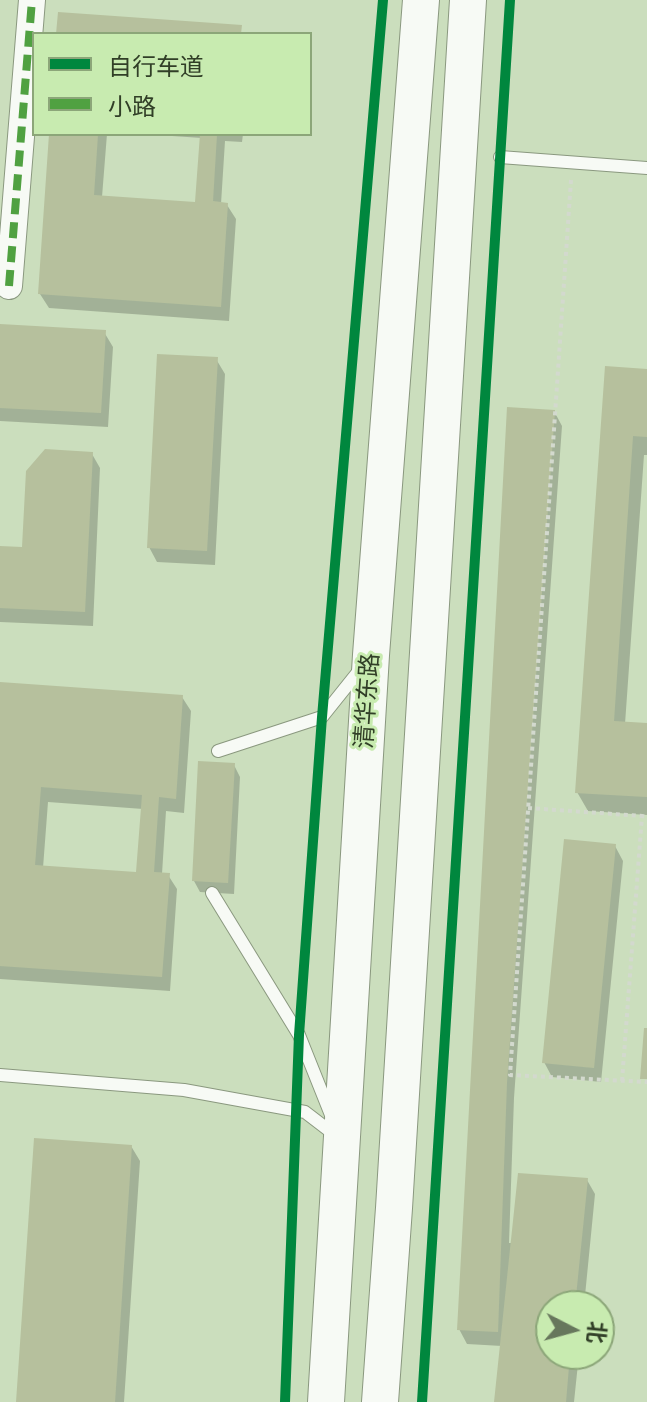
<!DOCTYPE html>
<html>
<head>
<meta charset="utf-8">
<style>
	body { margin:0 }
	#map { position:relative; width:647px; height:1402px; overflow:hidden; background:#cbdebd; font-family:"PT Serif","Noto Sans SC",serif }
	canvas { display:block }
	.legend { position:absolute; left:32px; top:32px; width:280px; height:104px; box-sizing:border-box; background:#c8ebb0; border:2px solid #8ca679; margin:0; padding:10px 14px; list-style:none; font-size:24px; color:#313f27 }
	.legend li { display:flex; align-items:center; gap:16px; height:40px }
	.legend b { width:40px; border:2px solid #8ca679 }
	.north { position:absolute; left:535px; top:1290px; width:80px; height:80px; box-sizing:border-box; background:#c8ebb0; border:2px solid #8ca679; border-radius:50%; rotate:96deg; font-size:22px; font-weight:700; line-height:32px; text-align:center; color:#313f27 }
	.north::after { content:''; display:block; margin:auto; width:28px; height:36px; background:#67775c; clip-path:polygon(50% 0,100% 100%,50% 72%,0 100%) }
</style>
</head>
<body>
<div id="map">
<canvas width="647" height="1402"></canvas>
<ul class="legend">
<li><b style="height:10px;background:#00873e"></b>自行车道</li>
<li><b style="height:10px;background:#50a141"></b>小路</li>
</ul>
<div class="north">北</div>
</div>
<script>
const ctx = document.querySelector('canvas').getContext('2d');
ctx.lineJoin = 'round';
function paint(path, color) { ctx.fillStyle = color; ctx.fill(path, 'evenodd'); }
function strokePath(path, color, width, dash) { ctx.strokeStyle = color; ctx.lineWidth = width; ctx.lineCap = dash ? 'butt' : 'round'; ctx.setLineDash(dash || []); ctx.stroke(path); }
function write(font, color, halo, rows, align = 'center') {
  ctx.font = font + ' "PT Serif","Noto Sans SC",serif'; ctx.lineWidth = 6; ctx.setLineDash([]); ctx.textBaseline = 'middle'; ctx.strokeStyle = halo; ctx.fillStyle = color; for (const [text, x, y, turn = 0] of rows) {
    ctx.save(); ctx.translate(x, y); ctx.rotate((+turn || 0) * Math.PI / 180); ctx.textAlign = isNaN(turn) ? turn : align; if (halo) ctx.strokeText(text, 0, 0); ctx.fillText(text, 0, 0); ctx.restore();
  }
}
paint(new Path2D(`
	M51 134H107L102 197 197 204 202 138 142 134H243L242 142 225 141 221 204 227 205 236 219 229 321 49 308 40 294Z
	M0 326 104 332 113 347 108 427 0 421Z
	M216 359 225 374 215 565 157 562 149 547Z
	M606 368 647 371V455H644L625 724 647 725V815L588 811 577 792Z
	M554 411 562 426 514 1098 509 1243H513L587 1180 595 1194 584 1306H551V1354H579L574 1402H496L502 1346 467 1344 459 1329Z
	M92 454 100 468 93 626 0 622V548L24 549Z
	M182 697 191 711 184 813 166 811 162 874 168 875 177 889 170 991 0 979V699ZM48 802 143 809 138 875 43 868Z
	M234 765 240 777 234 894 200 892 194 881Z
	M615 846 623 861 601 1082 552 1077 544 1062Z
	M131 1146 140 1161 124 1402H19Z`), '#0003');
paint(new Path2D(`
	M58 12 242 25 241 34H56Z
	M49 134H98L94 195 195 202 200 134H217L213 201 228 203 221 307 38 294Z
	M0 324 106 330 101 413 0 408Z
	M157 354 218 357 207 551 147 548Z
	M605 366 647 369V437L633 436 614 721 647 723V797L575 793Z
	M507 407 555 410 507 1082 498 1332 457 1330Z
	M45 449 93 452 85 612 0 608V546L22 547 26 471Z
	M0 682 183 695 176 799 159 797 154 872 170 873 162 977 0 966ZM41 787 142 795 136 872 35 865Z
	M198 761 235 763 228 883 192 881Z
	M564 839 616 844 594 1068 542 1063Z
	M644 1028H647V1079H640Z
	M34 1138 132 1145 115 1402H16Z
	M518 1173 588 1178 575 1306H551V1354H570L566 1402H494Z`), '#b6c09d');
const lane = new Path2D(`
	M500 157 647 168
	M218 751 322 717 362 667
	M212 893 299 1035 331 1115
	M0 1075 184 1090 305 1112 335 1135`);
const street = new Path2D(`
	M9 286 32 0`);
const secondary = new Path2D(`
	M326 1402 371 655 421 0
	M380 1402 394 1208 468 0`);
strokePath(lane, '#8a987f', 14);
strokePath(street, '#8a987f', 28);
strokePath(secondary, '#8a987f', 38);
strokePath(new Path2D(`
	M571 180 510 1075 647 1082
	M528 808 642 816
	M622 1081 642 816 647 817`), '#d3d9ce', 4, [4, 4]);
strokePath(lane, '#f7faf5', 12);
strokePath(street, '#f7faf5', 26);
strokePath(secondary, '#f7faf5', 36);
strokePath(new Path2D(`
	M9 286 32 0`), '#50a141', 8, [16, 8]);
strokePath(new Path2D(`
	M285 1402 299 1035 322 717 383 0
	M422 1402 510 0`), '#00873e', 10);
write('24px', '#313f27', '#c8ebb0', [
	["清华东路",368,701,-86]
]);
</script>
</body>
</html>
